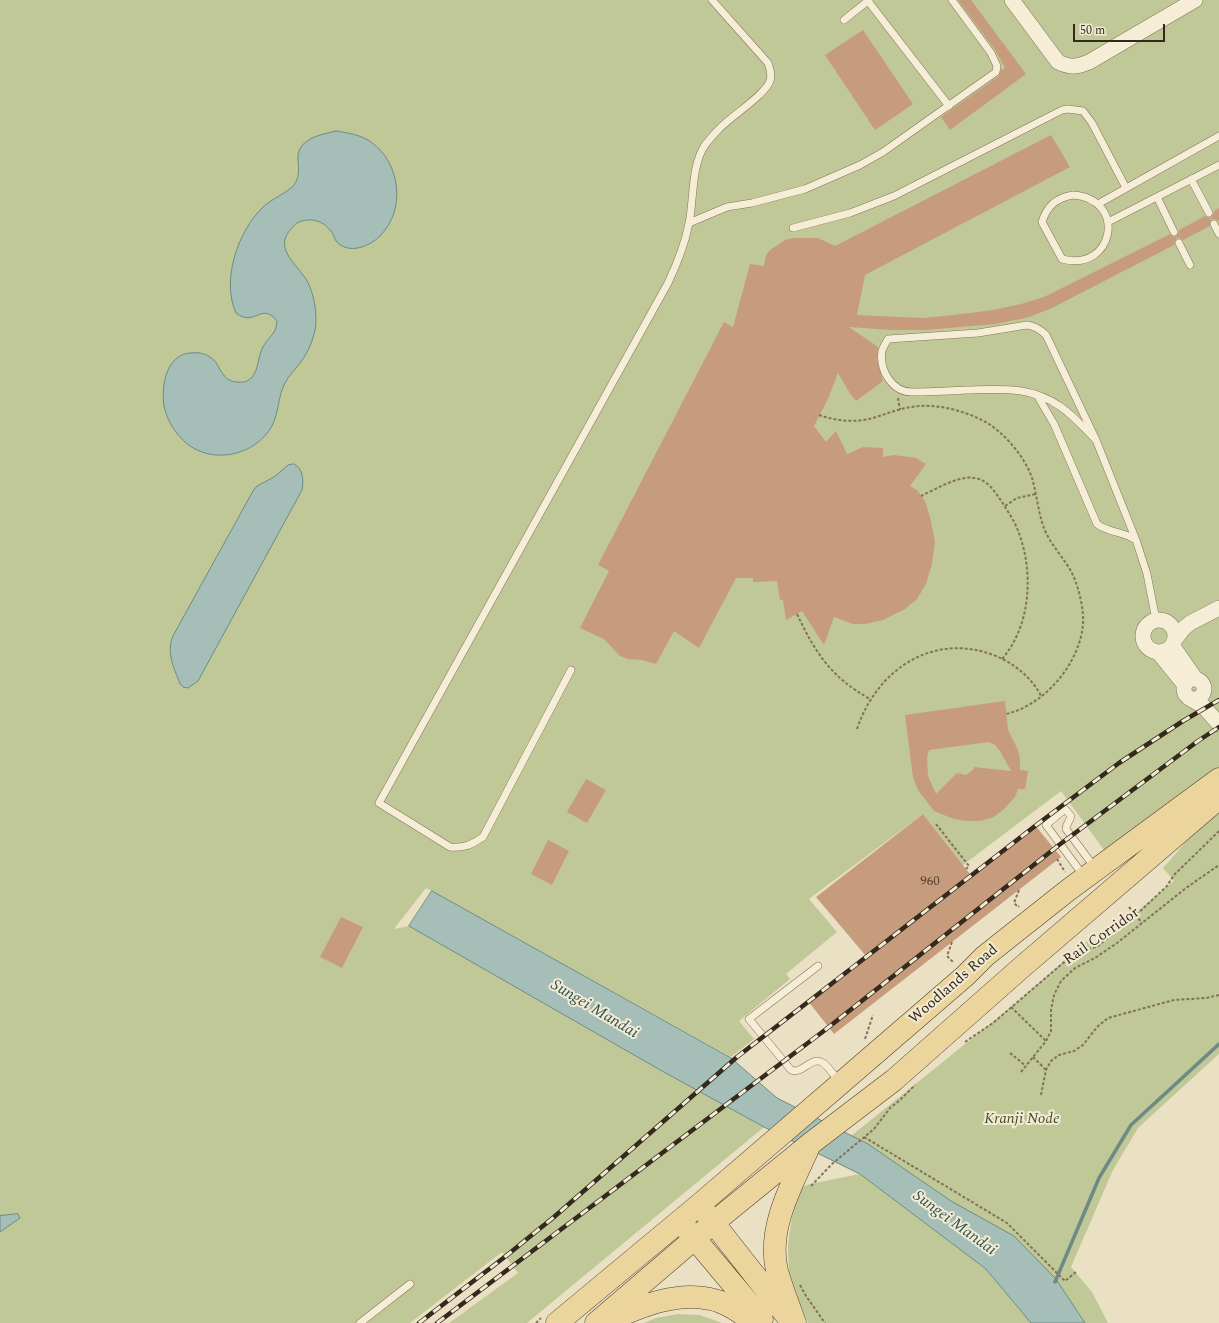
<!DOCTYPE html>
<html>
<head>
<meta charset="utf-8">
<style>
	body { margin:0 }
	#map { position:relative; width:1219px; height:1323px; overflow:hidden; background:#eae0c3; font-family:Spectral,serif }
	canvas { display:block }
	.scale { position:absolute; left:1073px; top:24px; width:92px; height:18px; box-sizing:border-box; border:2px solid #34291e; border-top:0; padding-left:5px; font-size:12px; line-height:14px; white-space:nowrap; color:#34291e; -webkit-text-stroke:3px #f2ead2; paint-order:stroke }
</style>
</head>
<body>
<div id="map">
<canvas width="1219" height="1323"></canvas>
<div class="scale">50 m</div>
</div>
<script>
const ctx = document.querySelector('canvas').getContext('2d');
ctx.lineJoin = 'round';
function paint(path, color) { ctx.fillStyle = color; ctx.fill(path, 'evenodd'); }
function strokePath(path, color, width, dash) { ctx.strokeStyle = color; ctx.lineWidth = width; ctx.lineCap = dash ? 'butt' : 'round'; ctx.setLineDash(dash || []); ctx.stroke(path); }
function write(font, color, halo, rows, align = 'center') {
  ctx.font = font + ' Spectral,serif'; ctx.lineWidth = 4; ctx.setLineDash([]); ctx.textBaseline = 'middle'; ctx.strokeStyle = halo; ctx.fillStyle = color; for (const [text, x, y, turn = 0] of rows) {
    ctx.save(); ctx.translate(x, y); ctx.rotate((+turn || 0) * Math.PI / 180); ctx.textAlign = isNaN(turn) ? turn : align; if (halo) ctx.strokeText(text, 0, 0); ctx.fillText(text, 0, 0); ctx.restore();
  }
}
paint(new Path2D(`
	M0 0H1219V770L1104 850 1061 791 963 865 923 814 809 899 837 932 786 974 790 979 739 1021 754 1039 731 1057 426 888 394 929 409 926 662 1071 764 1127 527 1323H449L518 1273 502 1252 410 1323H0Z
	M1219 812V1054L1138 1128 1113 1170 1071 1267 1092 1292 1108 1323H1085L1078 1311 951 1201 868 1144 851 1136 1011 1007 1087 941 1093 948 1174 881 1163 868 1204 821Z
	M860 1174 986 1269 1031 1323H808L789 1277 788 1245 793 1210 799 1188 810 1184Z
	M678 1314 700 1315 722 1323H644L656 1318Z`), '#c1c898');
const water = new Path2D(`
	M336 131C349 133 361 135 371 142 401 163 406 210 380 236 369 247 348 255 336 241 334 237 333 233 330 230 322 220 309 217 297 223 292 227 287 233 285 239 281 256 303 270 309 285 314 296 316 309 316 321 316 335 308 353 300 363 295 370 289 375 285 383 278 396 279 412 272 426 254 458 206 466 181 438 172 428 167 419 164 406 161 386 166 355 190 353 197 352 204 353 210 357 219 362 220 376 231 381 235 382 243 383 247 381 259 375 257 359 262 349 267 337 276 336 277 321 261 301 255 328 236 313 221 280 238 232 262 208 271 199 287 193 294 185 299 178 299 170 298 161 296 139 319 135 336 131Z
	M294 464C303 468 304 481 302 490L198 681 188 688 183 687 180 684C174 667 165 652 174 634L253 491 257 486 274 477 288 465Z
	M432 891 731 1058 777 1098 868 1144 951 1201 1014 1236 1056 1279 1085 1323H1031L986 1269 860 1174 764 1127 662 1071 409 926Z
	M18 1214 20 1218 0 1232V1216Z`);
paint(water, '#a5beb7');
strokePath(water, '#6d8b84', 1);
strokePath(new Path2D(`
	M1055 1282 1099 1178 1131 1125 1219 1044`), '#6d8b84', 3.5);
paint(new Path2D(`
	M958 0H971L1026 74 950 130 941 117 999 76 1001 70 1005 68 995 50Z
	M863 30 913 104 875 130 825 55Z
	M1051 135 1070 167 865 275 857 315 923 318 954 315 993 310 1021 304 1044 297 1170 234 1173 237 1177 236 1179 233V230L1205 216 1207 217 1211 218 1213 215 1214 211 1219 208V221L1215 219H1212L1210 222V226L1183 240 1180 238H1177L1175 241 1174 245 1050 309 1026 318 995 324 925 330H891L849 327 878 347 877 359 883 381 856 401 851 395 838 373 828 399 814 426 826 442 836 431 847 454 863 447 883 448V457L894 455 916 458 926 464 910 486 917 490 925 501 930 517 935 541 932 564 926 584 917 599 905 609 883 620 865 624H853L834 617 824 645 802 611 786 620 783 600H780L777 581 753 582V578H736L699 648 674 631 656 664 642 660 628 659 620 656 604 639 580 628 609 571 598 565 724 322 733 327 750 264 764 266 766 255 770 250 785 240 794 238H818L835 246Z
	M1005 701 1008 730 1018 750 1020 759V770L1028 771 1025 789H1018L1015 797 1004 809 994 817 980 821H966L954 819 934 811 918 790 913 777 905 715ZM989 742 995 745 1000 751 1011 771 974 767 973 770 966 775 957 773 936 794 928 776 927 757 929 750Z
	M586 779 606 790 587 823 567 812Z
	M923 814 970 874 1034 824 1061 857 834 1034 808 1001 866 956 816 897Z
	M548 840 569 851 552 885 531 874Z
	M341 917 363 927 342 968 320 957Z`), '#c69c7c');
const service = new Path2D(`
	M868 1 949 106
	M844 20 869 0
	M1191 179 1209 213
	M1073 195C1128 199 1114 273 1062 259L1042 222C1047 206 1056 198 1073 195Z
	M1157 197 1174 232
	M1098 204 1219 136
	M1108 222 1219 165
	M689 223 727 207 752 203 805 189 860 165 883 152 996 72 997 66 991 53 952 0
	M1214 224 1219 234
	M793 228 850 213 894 196 1062 110 1068 109 1083 111 1092 123 1126 188
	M1179 243 1190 265
	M1037 395 1054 424 1097 524C1108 533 1124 531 1136 540
	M1096 440C1085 429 1074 416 1061 407 1031 386 1002 389 967 390 949 391 931 392 912 392 892 392 879 370 882 351 883 347 886 343 888 339L978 333 1027 325C1035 326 1040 329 1046 335L1096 440 1136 540 1147 574 1156 620
	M571 670 483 837C471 845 465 848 450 847L379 803 668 283C677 264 685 244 689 223 694 199 691 166 705 145 709 140 714 134 719 129 730 117 765 95 770 81 772 75 770 69 768 63L712 0
	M1083 875 1046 825 1065 809 1071 816C1070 821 1066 824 1066 829L1095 868
	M818 966 749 1019 791 1070C803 1075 811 1055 823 1063 829 1067 834 1076 840 1082
	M360 1323 410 1284`);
const minor = new Path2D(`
	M1012 0 1058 62C1071 68 1076 67 1089 62L1195 0
	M1143 636a16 16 0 1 1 32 0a16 16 0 1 1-32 0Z
	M1174 641 1183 629 1190 623 1219 608
	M1172 645 1195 678
	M1158 652 1184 684
	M1184 689a10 10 0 1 1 20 0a10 10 0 1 1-20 0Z
	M1189 698 1203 706 1219 724`);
const primary = new Path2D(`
	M705 1212 786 1315
	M685 1227 762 1319
	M609 1320C640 1307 676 1291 710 1299 727 1302 742 1314 756 1323
	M557 1323 699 1205 841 1083 965 976 985 956 1067 891 1219 779
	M596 1323 713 1223 810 1144 894 1080 1022 967 1219 798
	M795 1323C789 1306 782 1289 777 1271 767 1229 791 1186 808 1149`);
strokePath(service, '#83715b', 8);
strokePath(minor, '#83715b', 16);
strokePath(primary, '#51402f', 23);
strokePath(new Path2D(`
	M898 398 900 410
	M819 415C836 421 856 423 873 418 886 414 898 409 911 407 936 403 962 410 984 421 1004 432 1025 457 1032 478 1037 495 1038 512 1044 528 1051 547 1068 561 1075 580 1080 593 1084 611 1083 625 1079 664 1045 705 1006 714
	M921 496C936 489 959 475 975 478 988 480 995 492 1002 502 1007 510 1013 519 1017 528 1034 569 1032 624 1002 659
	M1005 506 1017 498 1036 494
	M797 614C816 654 831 677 870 699
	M857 729C877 669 934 631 996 656 1015 664 1032 678 1041 696
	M936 824 969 866 966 869
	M1057 859 1065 872
	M1019 890 1014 903 1018 907 1019 906
	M1129 907 1142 923
	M952 942 947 956 954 963
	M1011 1007 1046 1041
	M865 1039 873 1015
	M965 1042 993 1023 1070 957 1081 952 1098 946 1136 915 1167 886 1174 875 1219 831
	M1010 1053 1026 1066
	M1033 1057 1046 1070
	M1021 1072 1046 1041 1051 1031V1010L1054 995 1061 981 1075 968 1095 958 1117 943 1186 888 1219 865
	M1041 1095 1046 1070 1051 1061 1059 1055 1074 1051 1083 1045 1097 1027 1108 1018 1174 1000 1206 998 1219 995
	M864 1137 1007 1223 1065 1281 1076 1272
	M811 1186 832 1164 874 1129 890 1108 900 1100 915 1085
	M800 1285 806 1296 825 1323
	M536 1323 541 1318`), '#83715b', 2, [3, 2]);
strokePath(service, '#f6edd6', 7);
strokePath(minor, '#f6edd6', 15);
strokePath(primary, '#ebd59d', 22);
const rail = new Path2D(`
	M419 1323 506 1256 554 1217 737 1057 1039 823 1119 763 1183 721 1219 700
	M437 1323 825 1030 1059 845 1198 741 1219 727`);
strokePath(rail, '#34291e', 4.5);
strokePath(rail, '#f2ead2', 3, [9]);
write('13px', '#584636', null, [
	["960",930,882]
]);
write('15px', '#34291e', '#f2ead2', [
	["Rail Corridor",1102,937,-35],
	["Woodlands Road",954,985,-41]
]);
write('italic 15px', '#444f26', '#f2ead2', [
	["Kranji Node",1022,1120]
]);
write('italic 16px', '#2f5351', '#f2ead2', [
	["Sungei Mandai",594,1010,31],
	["Sungei Mandai",954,1224,36]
]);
</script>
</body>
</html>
